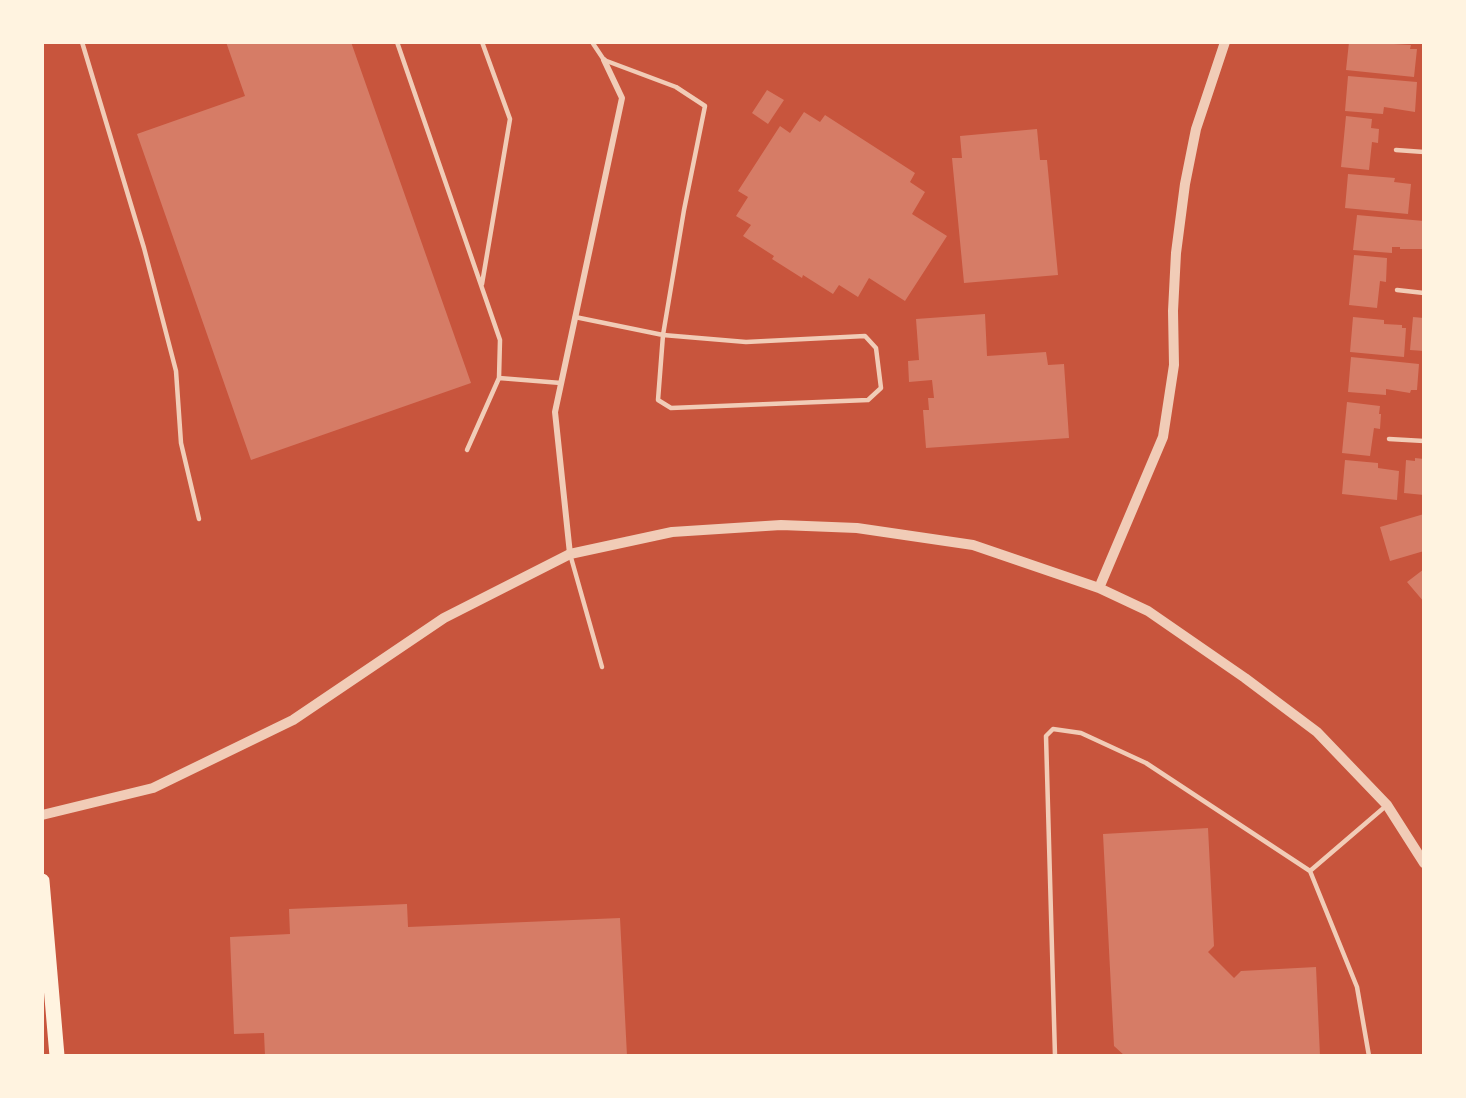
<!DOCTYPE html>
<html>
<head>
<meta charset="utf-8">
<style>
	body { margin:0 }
	#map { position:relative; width:1466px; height:1098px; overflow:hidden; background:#c8553d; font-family:Ubuntu,sans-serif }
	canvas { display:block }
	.frame { position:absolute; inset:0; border:44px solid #fff3e0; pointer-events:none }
</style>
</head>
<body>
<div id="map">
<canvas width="1466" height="1098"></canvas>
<div class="frame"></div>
</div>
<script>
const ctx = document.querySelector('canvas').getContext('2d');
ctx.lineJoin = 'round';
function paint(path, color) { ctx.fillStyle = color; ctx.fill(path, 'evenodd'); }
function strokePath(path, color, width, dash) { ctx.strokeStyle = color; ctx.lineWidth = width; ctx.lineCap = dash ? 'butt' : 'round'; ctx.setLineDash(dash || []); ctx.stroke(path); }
paint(new Path2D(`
	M226 42H351L471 383 251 460 137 134 245 96Z
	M1349 42H1394V44L1411 45 1410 49H1417L1414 77 1346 70Z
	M1348 76 1417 82 1415 112 1384 107 1383 114 1345 111Z
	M767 90 784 100 768 124 752 113Z
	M804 112 820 122 825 115 915 173 910 182 925 192 912 214 947 236 905 301 869 278 858 297 839 285 833 294 803 275 802 278 772 259 774 256 743 236 751 225 736 216 748 197 738 191 780 126 790 133Z
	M1346 116 1372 119 1371 128 1379 129 1378 143 1372 142 1369 170 1341 167Z
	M1037 129 1040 160H1047L1058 275 964 283 952 158H962L960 136Z
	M1348 174 1395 178 1394 182 1411 184 1408 214 1345 208Z
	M1357 215 1424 221 1422 249H1400V247H1392V253L1353 250Z
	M1354 255 1387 258 1386 282 1380 281 1377 308 1349 305Z
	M985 314 987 356 1046 352 1048 365 1064 364 1069 438 926 448 923 410H929L928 398H934L932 380 909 382 908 361 919 360 916 319Z
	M1353 317 1384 320V324L1402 325V328H1406L1404 357 1350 352Z
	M1413 317 1424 318V351L1410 350Z
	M1351 357 1419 364 1417 390H1411L1410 393 1386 389V395L1348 392Z
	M1347 402 1380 406 1379 414H1381L1380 429 1374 428 1370 456 1342 453Z
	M1415 458 1424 459V495L1404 493 1406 460 1415 461Z
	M1345 460 1378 463V468L1399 471 1397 500 1342 494Z
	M1424 514V551L1390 561 1380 527Z
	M1424 569V602L1407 582Z
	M1208 828 1214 946 1208 952 1234 978 1241 971 1316 967 1320 1056H1125L1114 1046 1103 834Z
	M407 904 408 927 620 918 627 1056H265L264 1033 234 1034 230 937 290 934 289 909Z`), '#d67c66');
strokePath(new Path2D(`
	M82 42 144 248 176 371 181 443 199 519
	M397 42 500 340 499 378
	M1396 150 1424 152
	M482 284 510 119 482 42
	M1397 290 1424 293
	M575 317 663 335 684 210 705 106 676 87 604 60 592 42
	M663 335 746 342 865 336 876 348 881 388 868 400 671 408 658 400Z
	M1389 439 1424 441
	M467 450 499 378 561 383
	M570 554 602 667
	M1310 871 1387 805
	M1055 1056 1046 736 1053 729 1081 733 1146 763 1310 871 1357 987 1369 1056`), '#f1ccb7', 4.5);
strokePath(new Path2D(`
	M570 554 555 412 622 98 604 60`), '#f1ccb7', 6);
strokePath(new Path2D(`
	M1099 588 1163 437 1174 365 1173 311 1176 253 1185 184 1196 129 1225 42
	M42 815 153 788 293 720 444 618 570 554 672 532 781 525 857 528 973 545 1099 588 1148 611 1245 678 1317 732 1387 805 1424 863`), '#f1ccb7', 10);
strokePath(new Path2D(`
	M42 881 57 1056`), '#fff3e0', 15);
</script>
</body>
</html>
